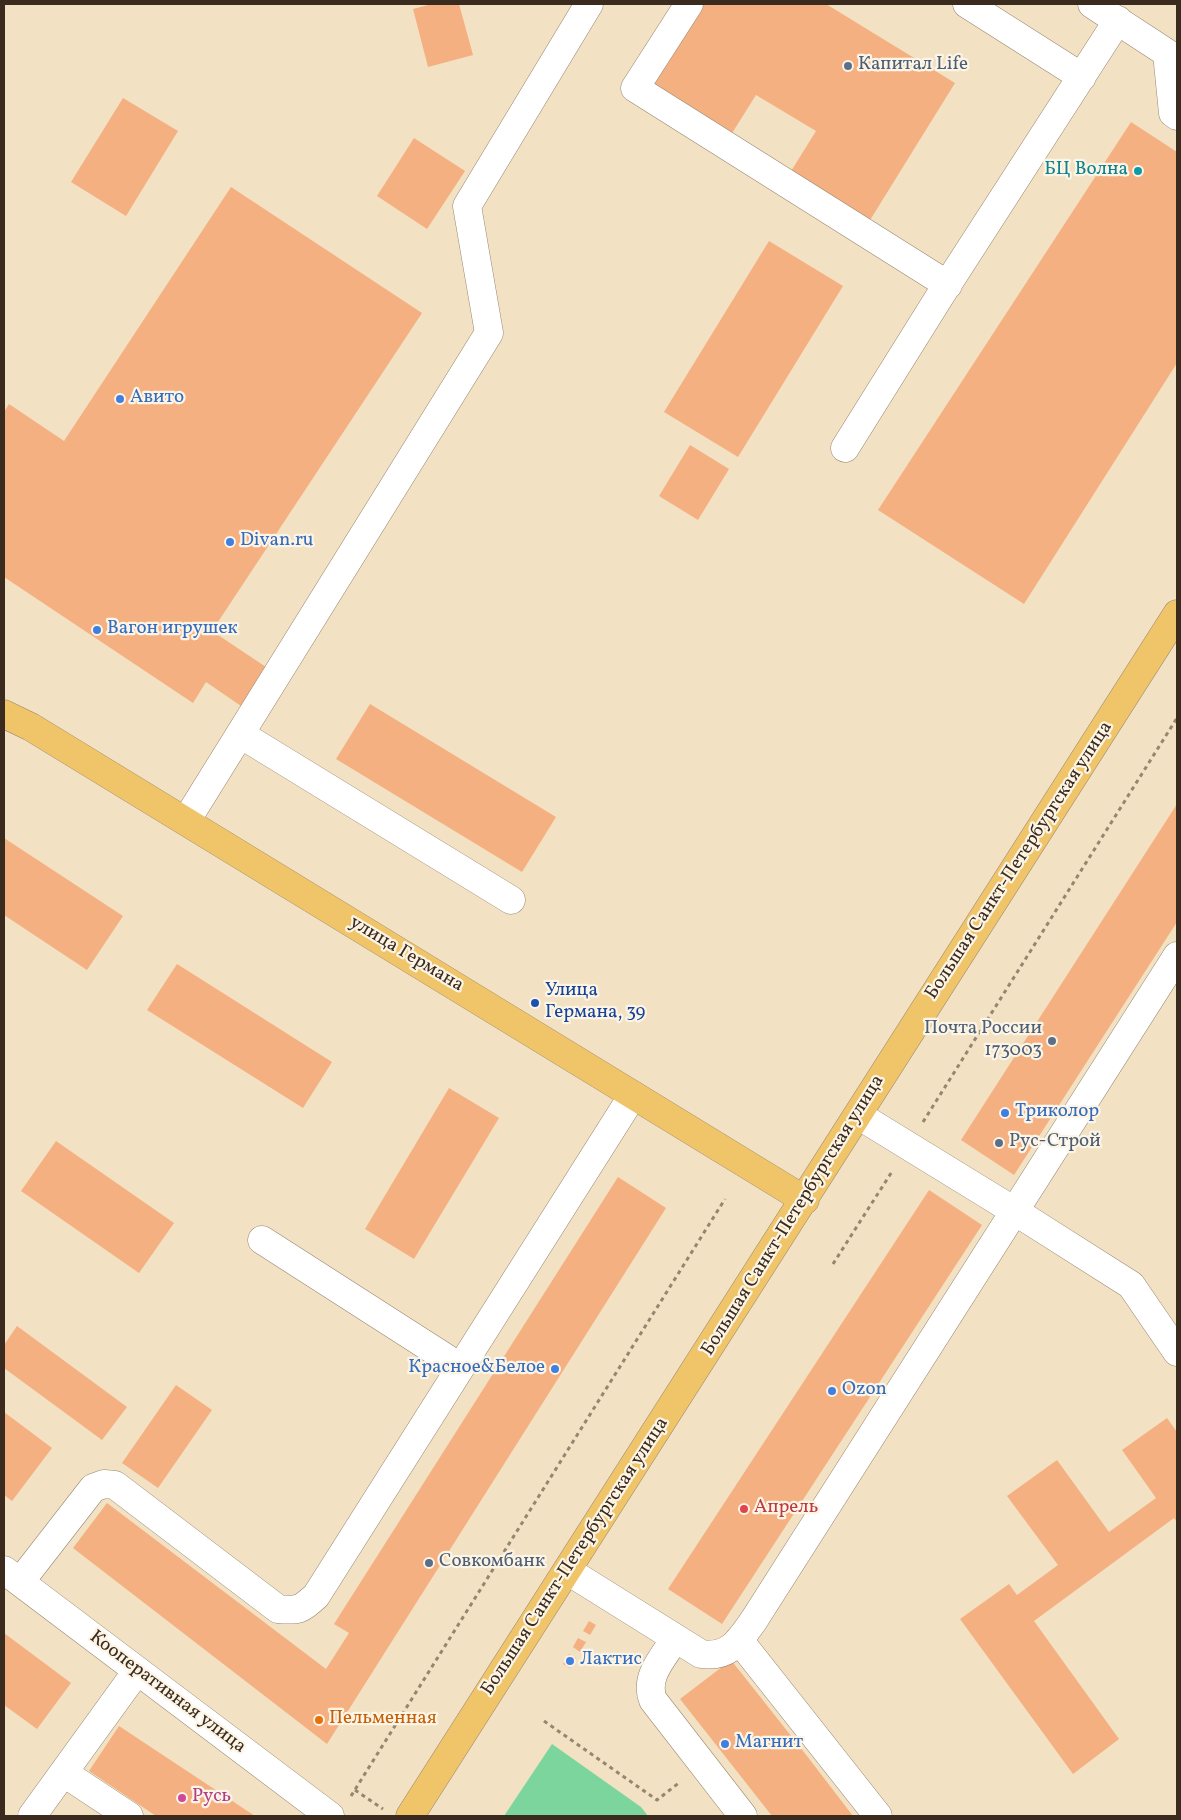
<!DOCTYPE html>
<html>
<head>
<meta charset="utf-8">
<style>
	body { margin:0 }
	#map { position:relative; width:1181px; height:1820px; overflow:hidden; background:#f2e1c3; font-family:Vollkorn,serif }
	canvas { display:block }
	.frame { position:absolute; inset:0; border:5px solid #3b2a1e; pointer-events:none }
</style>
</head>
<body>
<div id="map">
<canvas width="1181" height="1820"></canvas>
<div class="frame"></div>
</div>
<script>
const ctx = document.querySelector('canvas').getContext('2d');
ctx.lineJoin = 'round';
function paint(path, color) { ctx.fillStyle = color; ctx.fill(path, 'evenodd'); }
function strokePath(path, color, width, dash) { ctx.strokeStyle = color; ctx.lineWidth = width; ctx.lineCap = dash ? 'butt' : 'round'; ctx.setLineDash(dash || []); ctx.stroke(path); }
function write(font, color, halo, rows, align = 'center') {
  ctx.font = font + ' Vollkorn,serif'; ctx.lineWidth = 4.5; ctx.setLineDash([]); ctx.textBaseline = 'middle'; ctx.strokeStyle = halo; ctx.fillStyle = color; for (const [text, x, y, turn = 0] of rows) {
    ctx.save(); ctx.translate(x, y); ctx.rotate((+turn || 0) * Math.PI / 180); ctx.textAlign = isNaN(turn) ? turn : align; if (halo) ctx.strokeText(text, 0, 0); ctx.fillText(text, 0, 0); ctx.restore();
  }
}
paint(new Path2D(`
	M552 1744 641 1807 648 1816H504Z`), '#7bd59c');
paint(new Path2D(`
	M432 4H459L473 55 428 67 413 9Z
	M704 4H826L955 83 867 225 788 176 816 131 756 95 729 138 650 90Z
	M123 98 178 131 126 216 71 182Z
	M1131 122 1177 152V363L1024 604 878 510Z
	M414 138 465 171 427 229 377 196Z
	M231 187 422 313 212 631 266 667 241 706 206 682 193 703 4 577V412L9 404 64 441Z
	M769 241 843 286 738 457 664 412Z
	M690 445 729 469 698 520 659 496Z
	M370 704 556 817 522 872 336 759Z
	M1177 804V922L1014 1175 961 1140Z
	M4 838 123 916 87 970 4 915Z
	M177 964 332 1062 303 1108 147 1010Z
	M449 1088 499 1118 414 1259 365 1229Z
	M56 1141 174 1223 139 1273 21 1191Z
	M618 1177 666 1208 327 1744 73 1548 107 1503 326 1669 349 1633 334 1624Z
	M929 1190 982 1225 722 1624 668 1589Z
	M17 1326 127 1407 102 1440 4 1368V1345Z
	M176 1385 212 1410 158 1488 122 1463Z
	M4 1412 52 1448 12 1501 4 1495Z
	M1167 1418 1177 1432V1522L1174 1518 1034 1621 1119 1739 1073 1774 960 1619 1009 1584 1017 1595 1058 1565 1007 1496 1057 1460 1109 1532 1156 1498 1122 1450Z
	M589 1621 596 1625 590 1635 583 1631Z
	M4 1633 71 1683 37 1729 4 1705Z
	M578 1638 586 1642 580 1652 573 1647Z
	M569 1654 576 1658 570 1668 563 1664Z
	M731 1660 807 1756 853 1816H772L680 1699Z
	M119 1726 255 1816H156L89 1771Z`), '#f5b082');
const minor = new Path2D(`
	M689 4 635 88 948 285
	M967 4 1082 77
	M1092 4 1167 53 1173 113 1177 116
	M845 448 940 296 1118 20
	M240 734 511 900
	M186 821 489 333 467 206 589 4
	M858 1115 1016 1212 1131 1285 1177 1352
	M262 1240 460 1367
	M4 1570 330 1816
	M568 1571 701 1654C730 1658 739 1641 754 1620L1177 956
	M20 1582 93 1488 104 1484 115 1485 278 1609C299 1611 300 1610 316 1596L633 1095
	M675 1639C663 1658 644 1677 653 1700L743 1816
	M739 1640 878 1816
	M64 1773 129 1816
	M32 1816 137 1671`);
const major = new Path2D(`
	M4 714 31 727 805 1200
	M410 1816 1177 614`);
strokePath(minor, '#968670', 29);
strokePath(major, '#968670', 29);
strokePath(new Path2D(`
	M923 1122 1177 718
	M833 1264 893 1170
	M544 1721 657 1800 680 1782
	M355 1790 383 1809
	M351 1796 725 1199`), '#968670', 3, [4, 4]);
strokePath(minor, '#fff', 28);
strokePath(major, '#f0c469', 28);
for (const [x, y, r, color] of [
	[848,66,5,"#5c6f8a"],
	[1138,171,5,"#0f9aa8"],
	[120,399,5,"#3f7fe0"],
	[230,542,5,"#3f7fe0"],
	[97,630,5,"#3f7fe0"],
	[535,1003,5,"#1a4fb4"],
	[1052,1041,5,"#5c6f8a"],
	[1005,1113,5,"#3f7fe0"],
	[999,1143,5,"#5c6f8a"],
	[555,1369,5,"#3f7fe0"],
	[832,1391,5,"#3f7fe0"],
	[744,1509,5,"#e0444e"],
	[429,1563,5,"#5c6f8a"],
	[570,1661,5,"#3f7fe0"],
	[319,1720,5,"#e8710a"],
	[725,1744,5,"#3f7fe0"],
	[182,1798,5,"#d1479c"]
]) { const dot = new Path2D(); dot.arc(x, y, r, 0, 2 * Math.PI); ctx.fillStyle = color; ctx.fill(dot); strokePath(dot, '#fcf5e5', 2); }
write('19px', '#4e5e75', '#fcf5e5', [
	["Капитал Life",858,66],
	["Почта России",1042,1030,"right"],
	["173003",1042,1052,"right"],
	["Рус-Строй",1009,1143],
	["Совкомбанк",439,1563]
], 'left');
write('19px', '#0d838f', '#fcf5e5', [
	["БЦ Волна",1128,171]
], 'right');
write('19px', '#366cbe', '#fcf5e5', [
	["Авито",130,399],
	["Divan.ru",240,542],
	["Вагон игрушек",107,630],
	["Триколор",1015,1113],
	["Красное&Белое",545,1369,"right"],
	["Ozon",842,1391],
	["Лактис",580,1661],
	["Магнит",735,1744]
], 'left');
write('19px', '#3b2a1e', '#fcf5e5', [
	["Большая Санкт-Петербургская улица",1020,861,-57],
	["улица Германа",406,955,31],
	["Большая Санкт-Петербургская улица",794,1216,-58],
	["Большая Санкт-Петербургская улица",576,1557,-57],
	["Кооперативная улица",167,1693,37]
]);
write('19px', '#164399', '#fcf5e5', [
	["Улица",545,992],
	["Германа, 39",545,1014]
], 'left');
write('19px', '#be3a42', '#fcf5e5', [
	["Апрель",754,1509]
], 'left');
write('19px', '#c56008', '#fcf5e5', [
	["Пельменная",329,1720]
], 'left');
write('19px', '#b23c85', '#fcf5e5', [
	["Русь",192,1798]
], 'left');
</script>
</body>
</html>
